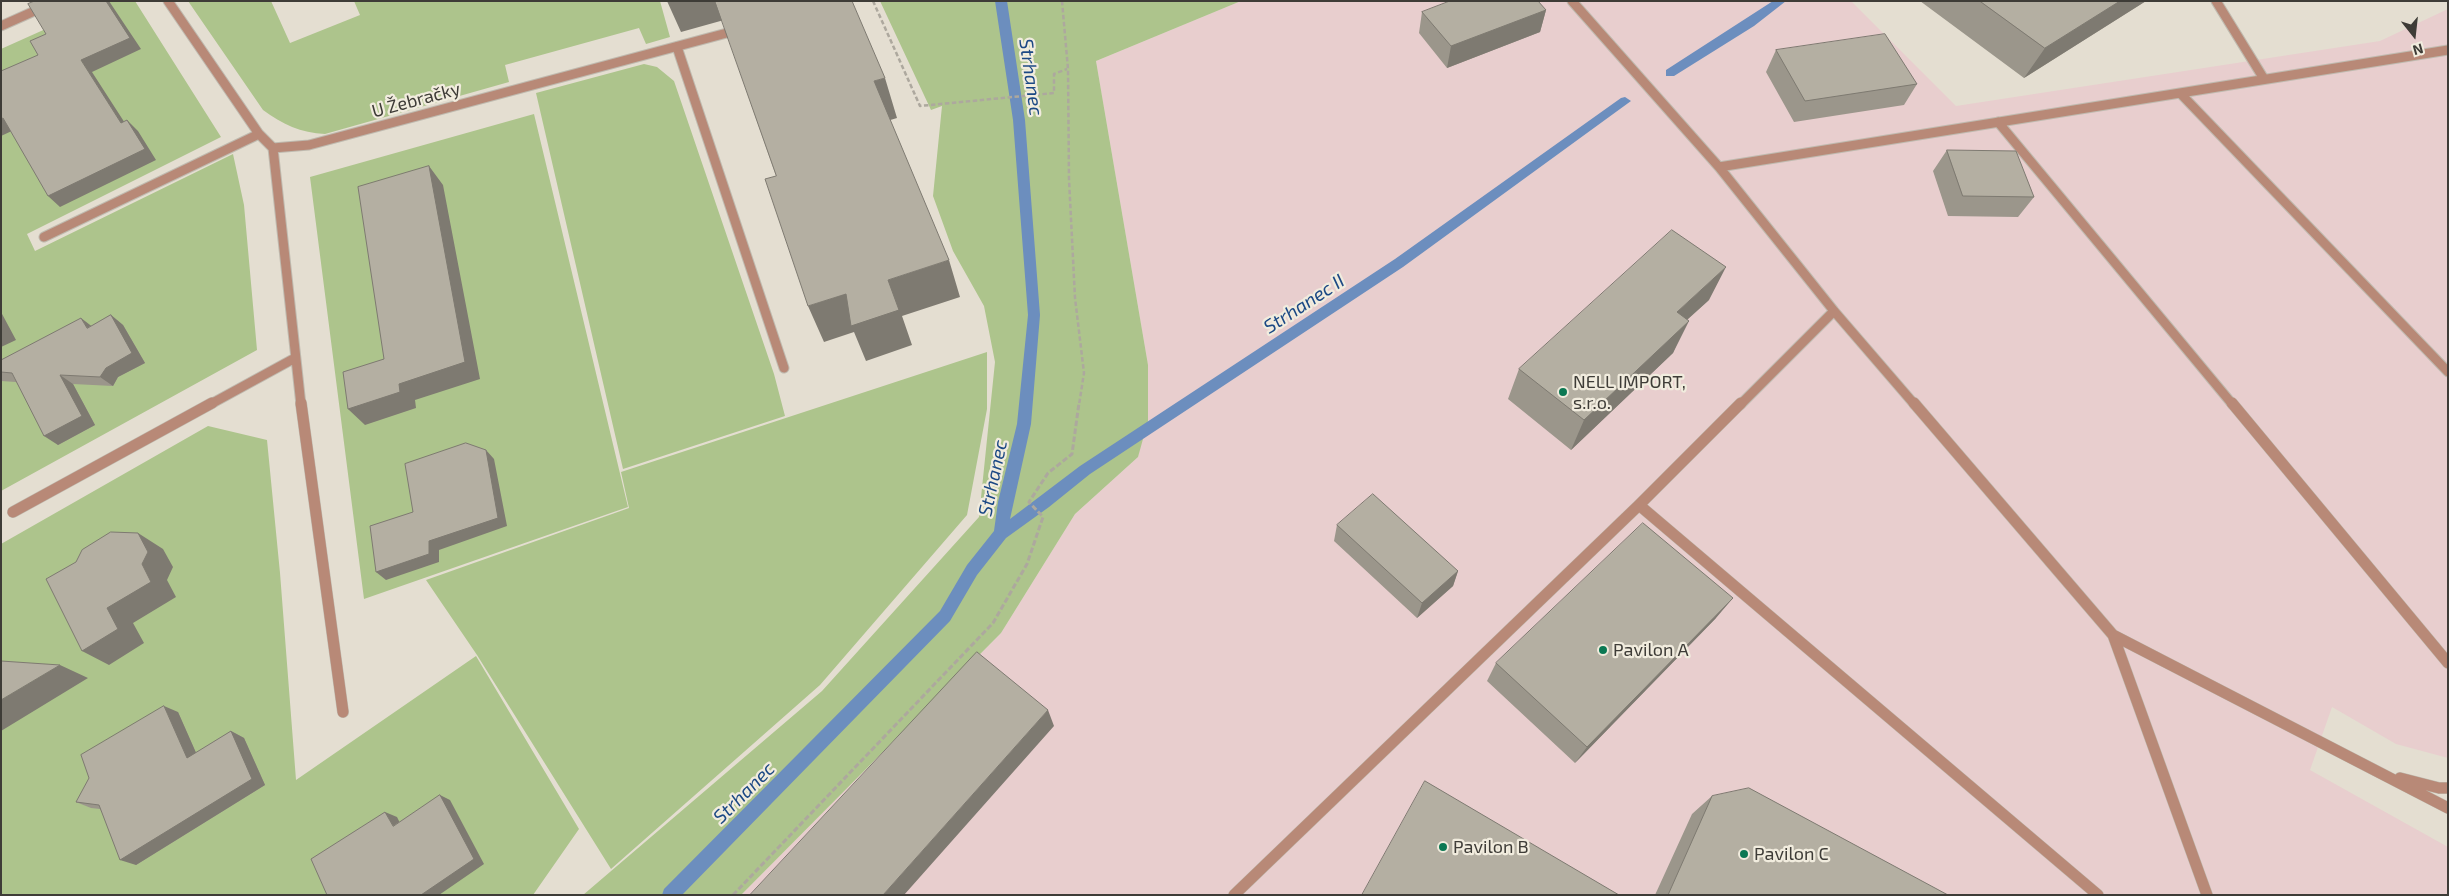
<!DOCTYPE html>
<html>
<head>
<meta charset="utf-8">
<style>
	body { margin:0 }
	#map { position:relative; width:2449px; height:896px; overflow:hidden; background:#e4ded1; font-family:"Exo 2",sans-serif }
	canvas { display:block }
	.frame { position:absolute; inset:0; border:2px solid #3e3c37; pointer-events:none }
	.north { position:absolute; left:2389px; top:10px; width:50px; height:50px; -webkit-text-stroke:4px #f1ecde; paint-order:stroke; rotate:164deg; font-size:14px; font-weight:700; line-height:20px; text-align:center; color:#3e3c37 }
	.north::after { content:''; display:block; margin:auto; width:18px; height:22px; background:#3e3c37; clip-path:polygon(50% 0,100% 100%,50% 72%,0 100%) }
</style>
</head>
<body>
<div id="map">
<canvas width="2449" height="896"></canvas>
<div class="frame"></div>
<div class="north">N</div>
</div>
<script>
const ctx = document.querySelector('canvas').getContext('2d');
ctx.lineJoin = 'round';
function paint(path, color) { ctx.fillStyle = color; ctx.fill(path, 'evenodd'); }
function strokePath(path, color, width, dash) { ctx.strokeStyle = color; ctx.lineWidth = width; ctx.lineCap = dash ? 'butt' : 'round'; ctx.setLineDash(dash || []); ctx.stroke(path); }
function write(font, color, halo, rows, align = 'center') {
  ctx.font = font + ' "Exo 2",sans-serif'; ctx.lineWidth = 4.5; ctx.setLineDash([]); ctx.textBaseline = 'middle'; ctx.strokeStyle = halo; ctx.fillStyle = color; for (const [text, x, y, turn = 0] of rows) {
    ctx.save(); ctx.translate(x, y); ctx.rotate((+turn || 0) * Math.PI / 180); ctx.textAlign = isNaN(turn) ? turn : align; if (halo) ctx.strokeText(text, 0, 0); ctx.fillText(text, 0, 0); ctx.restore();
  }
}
paint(new Path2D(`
	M1241 1H1851L1956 106 2380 41 2448 9V758L2396 744 2332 707 2310 770 2448 847V895H741L1001 633 1075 514 1138 457 1148 365 1096 61Z`), '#e8cece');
paint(new Path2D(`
	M108 1H135L221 137 27 234 35 251 233 154 244 205 257 350 1 491V49Z
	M188 1H271L290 43 360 15 354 1H660L670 37 646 44 639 28 505 65 509 82 325 134C301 133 282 124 263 110Z
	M880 1H1241L1096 61 1148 365V421L1138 457 1075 514 1001 633 741 895H583L822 691 979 517 995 362 984 306 953 251 933 196 942 106 931 110Z
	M644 64 657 67 674 81 774 374 785 416 623 469 536 93Z
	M534 114 628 507 364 599 310 177Z
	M987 352V409L967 515 820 685 611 869 477 655 426 580 629 508 621 472Z
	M208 426 267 440 280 573 296 780 476 656 579 829 533 895H1V544Z`), '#adc48c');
paint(new Path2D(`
	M995 1H1007L1025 120 1040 315 1031 424 1010 519 1080 466 1395 259 1621 98 1625 97 1631 101 1403 267 1090 474 1049 507 1006 538 977 575 950 621 682 895H662L664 889 940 611 967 565 994 531 998 502 1017 424 1028 315 1013 120Z
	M1773 1H1786L1754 26 1674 76H1666V70Z`), '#6c8ebe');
const laneFar1 = new Path2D(`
	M1572 1 1719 167 1834 311 1915 405
	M2216 1 2264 79
	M677 47 784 368
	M2180 93 2448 372
	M1998 122 2233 405
	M1719 167 2448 50
	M1740 405 1834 311`);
const lane = new Path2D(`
	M1914 403 2113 635 2207 895
	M2232 403 2448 663
	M1639 505 2098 895
	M2113 635 2448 808
	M2400 778 2439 788H2448
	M1234 895 1639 505 1741 403`);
const streetFar1 = new Path2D(`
	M168 1 259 134 273 148 309 145 738 30
	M1 26 57 1
	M273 148 301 405
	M44 237 259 134
	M209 405 295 358`);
const street = new Path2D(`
	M301 403 343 712
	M13 512 212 403`);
strokePath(laneFar1, '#bfbaaf', 11);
strokePath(lane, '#bfbaaf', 12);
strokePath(streetFar1, '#bfbaaf', 11);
strokePath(street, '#bfbaaf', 12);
strokePath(new Path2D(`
	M873 1 920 106 1054 93V74L1067 69
	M1062 1 1068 69 1069 179 1075 298 1084 373 1079 405`), '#ada89e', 2.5, [4.5, 2.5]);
strokePath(new Path2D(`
	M733 895 993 623 1027 564 1043 517 1029 502 1048 473 1072 454 1079 403`), '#ada89e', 3, [5.5, 2.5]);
strokePath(laneFar1, '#b88977', 9);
strokePath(lane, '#b88977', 11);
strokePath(streetFar1, '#b88977', 9);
strokePath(street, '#b88977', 11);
paint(new Path2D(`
	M1920 1H2146L2024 78Z
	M1546 10 1540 32 1447 68 1419 33 1422 12Z
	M1776 50 1917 84 1904 105 1794 122 1766 72Z
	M1947 150 2034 197 2018 217 1948 216 1933 171Z
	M1709 300 1687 320 1673 353 1571 450 1508 399 1519 369Z
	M111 315 123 325 145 363 118 377 113 386 73 384 95 425 58 445 16 382 1 381V360L91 326Z
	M1337 525 1458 571 1453 586 1417 618 1334 541Z
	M1716 618 1575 763 1487 681 1496 663Z
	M178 712 196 753 231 731 244 738 265 785 136 865 100 809 91 808 76 802Z
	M1712 796 1948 895H1655L1692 814Z`), '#9b968b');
paint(new Path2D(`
	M106 1H109L141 49 92 72 132 134 121 123 81 60Z
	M667 1H730L724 20 681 32Z
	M2120 1H2146L2024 78 2045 48Z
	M1546 10 1540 32 1447 68 1451 46Z
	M885 78 897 118 887 121 874 81Z
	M3 118 16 129 1 136V119Z
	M127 120 138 131 156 160 60 207 48 196Z
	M429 166 443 185 480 379 415 400 416 408 365 425 348 409 399 384Z
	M949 260 960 297 902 316 912 345 866 361 854 332 824 342 808 306Z
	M1726 267 1709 300 1661 343 1677 312Z
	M1 312 16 340 1 347Z
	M111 315 123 325 145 363 118 377 113 386 100 377Z
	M81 318 94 328H87Z
	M1689 321 1673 353 1571 450 1584 420Z
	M60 375 73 384 95 425 58 445 44 436Z
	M486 450 494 459 507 526 439 550V562L386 580 376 572 429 541Z
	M138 533 163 549 173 567 167 580 176 597 133 623 144 643 109 665 82 651 107 608 142 564Z
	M1458 571 1453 586 1417 618 1422 603Z
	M1733 598 1716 618 1575 763 1587 747Z
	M60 665 88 678 1 731V700Z
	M164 706 178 712 201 764 187 758Z
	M1048 710 1054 726 904 895H883Z
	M231 731 244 738 265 785 136 865 120 860Z
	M440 795 450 800 484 864 439 895H421Z
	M385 812 397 817 404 831 393 826Z`), '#7e7a71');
const building = new Path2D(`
	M35 1H106L130 38 81 60 121 123 127 120 145 149 48 196 3 118 1 119V71L38 55 30 41 46 34 28 4Z
	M715 1H852L885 78 874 81 949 260 888 280 899 310 851 326 846 294 808 306 765 179 776 176Z
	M1450 1H1538L1546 10 1451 46 1422 12Z
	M1980 1H2120L2045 48Z
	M1885 34 1917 84 1805 101 1776 50Z
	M1947 150 2016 151 2034 197 1963 196Z
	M429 166 465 362 399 384 400 392 348 409 343 372 384 359 358 187Z
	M1672 230 1726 267 1677 312 1689 321 1584 420 1519 369Z
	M111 315 132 353 106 368 100 377 60 375 82 416 44 436 12 373 1 372V360L81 318 87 328Z
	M466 443 486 450 498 518 429 541V554L376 572 370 526 413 512 405 464Z
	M1373 494 1458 571 1422 603 1337 525Z
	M1643 523 1733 598 1587 747 1496 663Z
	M111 532 138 533 148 552 142 564 151 582 107 608 118 629 82 651 46 579 76 562 82 550Z
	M977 652 1048 710 883 895H750Z
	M1 661 60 665 1 700Z
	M164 706 187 758 231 731 252 779 120 860 99 805 76 802 89 778 81 755Z
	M1425 781 1619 895H1362Z
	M1749 788 1948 895H1668L1712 796Z
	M440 795 474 859 421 895H327L311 859 385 812 393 826Z`);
paint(building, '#b4afa2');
strokePath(building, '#7e7a71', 1);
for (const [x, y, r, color] of [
	[1563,392,5,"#0b7853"],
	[1603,650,5,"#0b7853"],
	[1443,847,5,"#0b7853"],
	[1744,854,5,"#0b7853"]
]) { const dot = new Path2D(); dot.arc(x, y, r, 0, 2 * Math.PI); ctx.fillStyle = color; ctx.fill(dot); strokePath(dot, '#f1ecde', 2); }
write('18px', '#3e3c37', '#f1ecde', [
	["U Žebračky",416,100,-15]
]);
write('18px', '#3e3c37', '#f1ecde', [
	["NELL IMPORT,",1573,382],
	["s.r.o.",1573,403],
	["Pavilon A",1613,650],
	["Pavilon B",1453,847],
	["Pavilon C",1754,854]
], 'left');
write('italic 19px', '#1b4884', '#f1ecde', [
	["Strhanec",1031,77,82],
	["Strhanec II",1304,304,-33],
	["Strhanec",993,478,-78],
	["Strhanec",744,793,-45]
]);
</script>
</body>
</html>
